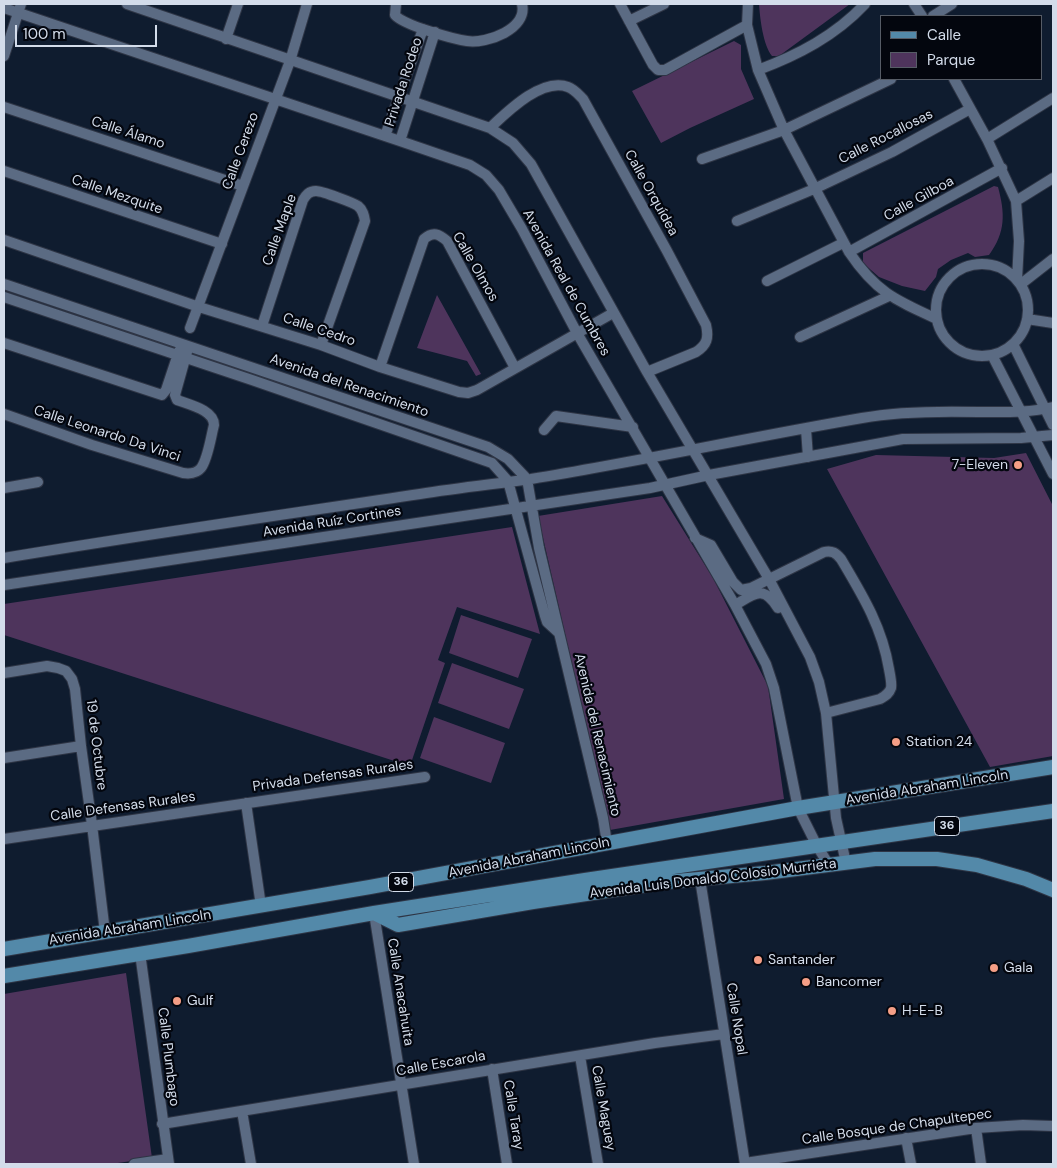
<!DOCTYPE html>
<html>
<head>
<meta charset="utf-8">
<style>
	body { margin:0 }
	#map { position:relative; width:1057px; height:1168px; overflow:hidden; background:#0f1c2f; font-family:"DM Sans",sans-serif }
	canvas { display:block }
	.frame { position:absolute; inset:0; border:5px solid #d3dcea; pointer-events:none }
	.legend { position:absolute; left:880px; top:15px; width:162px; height:65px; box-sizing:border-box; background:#03060e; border:1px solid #565c66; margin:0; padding:6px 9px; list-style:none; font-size:15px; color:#d3dcea }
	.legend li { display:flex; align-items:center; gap:10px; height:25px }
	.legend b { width:25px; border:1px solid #565c66 }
	.scale { position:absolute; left:15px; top:25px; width:142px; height:22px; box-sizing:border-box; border:2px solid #d3dcea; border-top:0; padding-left:6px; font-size:15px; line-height:18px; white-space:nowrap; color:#d3dcea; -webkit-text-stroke:4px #03060e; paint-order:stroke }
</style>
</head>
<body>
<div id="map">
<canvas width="1057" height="1168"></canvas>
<div class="frame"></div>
<ul class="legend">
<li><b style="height:6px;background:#5389a9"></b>Calle</li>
<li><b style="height:14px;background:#4e345c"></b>Parque</li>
</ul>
<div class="scale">100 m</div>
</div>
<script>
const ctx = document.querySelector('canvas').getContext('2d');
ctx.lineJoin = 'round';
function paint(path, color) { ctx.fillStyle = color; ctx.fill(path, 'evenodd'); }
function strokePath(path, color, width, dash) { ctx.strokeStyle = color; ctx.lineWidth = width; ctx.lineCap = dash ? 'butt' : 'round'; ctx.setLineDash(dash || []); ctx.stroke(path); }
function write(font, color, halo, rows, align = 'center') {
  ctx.font = font + ' "DM Sans",sans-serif'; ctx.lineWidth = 4.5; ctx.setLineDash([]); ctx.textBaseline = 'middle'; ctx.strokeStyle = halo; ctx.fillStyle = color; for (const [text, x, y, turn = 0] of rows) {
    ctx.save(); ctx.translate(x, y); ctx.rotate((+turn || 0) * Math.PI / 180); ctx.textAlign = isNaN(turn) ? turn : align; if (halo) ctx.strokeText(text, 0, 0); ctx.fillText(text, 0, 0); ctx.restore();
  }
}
paint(new Path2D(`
	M759 4H850L779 56H772C763 45 760 18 759 4Z
	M734 41 741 45V69L754 99 690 128 661 143 632 91Z
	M994 186 998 187C1005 213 1006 232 989 255L975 257 968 253 951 260 938 269 936 277 925 291 902 286 879 277 863 263V253Z
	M437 295 481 374 476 376 467 361 417 348Z
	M1026 453 1053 506V756L990 767 827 469 876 455 994 458Z
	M662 496 713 578 768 686 784 799 610 830 538 516Z
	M512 527 540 634 457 607 438 660 445 663 410 766 4 635V604Z
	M461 615 532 639 518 678 449 653Z
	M452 663 524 689 509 729 438 703Z
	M434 717 505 743 491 783 420 758Z
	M126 973 152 1158 111 1164H4V994Z`), '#4e345c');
const minor = new Path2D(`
	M127 4 490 128 513 143 531 164 647 372 769 579 810 657 819 682 826 713 836 818 846 863
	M396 4 395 15C403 25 453 39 467 41 487 44 528 29 522 4
	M620 4 653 65 658 70H665L747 25
	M748 4 747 25 758 70 784 130 849 252C876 292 895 300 937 319
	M914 4 922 16
	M4 8 400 141 470 165 486 175 499 190 522 229 577 333 735 605 766 664 774 688 798 808 817 846 829 865
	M933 16 952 4
	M629 21 664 4
	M226 39 238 4
	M4 56 21 4
	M758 70C798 55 835 36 865 4
	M954 79 987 139 1016 201 1019 241 1017 280
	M4 107 243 186
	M490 128C507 112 542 77 568 87 574 89 578 94 583 99L667 251 706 325C709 338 707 345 696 352L647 372
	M385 136 423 29
	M987 139 1053 98
	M400 141 435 32
	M702 159 784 130 891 79
	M4 171 222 244
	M1016 201 1053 178
	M737 221 814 189 892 152 970 109
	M4 240 199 307 321 345 380 367 459 392 468 393 477 390 613 313
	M849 252 1002 168
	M936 310a46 46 0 1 1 92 0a46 46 0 1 1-92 0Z
	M767 281 843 243
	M4 284 488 447 508 459 527 479 539 548 603 818 607 843
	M1021 284 1053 259
	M4 297 252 380 492 463 508 481 545 616 547 622 559 633
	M1027 319 1053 323
	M262 326 303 200C306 195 309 191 316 191 322 191 354 203 358 206 363 210 364 215 365 221L321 345
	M190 328 290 61 307 4
	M800 337 889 296
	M4 343 162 395 166 390 179 351
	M1013 344 1053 425
	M992 355 1053 474
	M380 367 424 239C433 231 439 234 447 241L515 368
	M4 414 92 445 183 473C190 474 197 473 201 468 208 459 211 436 214 425 214 410 190 405 177 400L175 395 187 352
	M806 429 808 457
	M544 430 556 416 633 427
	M4 488 38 482
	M695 538 711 545 733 582 741 590 751 588 824 552C832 550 836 553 841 559 863 596 882 627 889 669 890 675 892 683 891 688 889 694 885 696 880 699L826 713
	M4 558C142 535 281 515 420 494 457 488 495 484 531 479 642 461 751 437 862 418 900 411 940 411 979 412 1004 412 1029 413 1053 407
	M4 585 650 488 709 475 903 439 1021 438 1053 435
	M735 605C754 594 763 584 778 608
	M4 673 47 666 58 668 66 671 72 679 75 689 81 746 92 825 105 932
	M4 758 81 746
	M246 803 261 906
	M4 839 425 777
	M700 879 745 1164
	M374 913 414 1164
	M140 953 169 1164
	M580 1056 598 1164
	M492 1069 507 1164
	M242 1111 251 1164
	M162 1124 655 1043 724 1034
	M976 1128 981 1164
	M906 1138 911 1164
	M745 1163 976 1128 1023 1125 1053 1126
	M134 1164 168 1159`);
const major = new Path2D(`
	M374 913 398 925 533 902 666 882 765 873 875 859H937L977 865 1026 879 1053 890
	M4 949 370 887 798 808 1053 767
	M4 976 188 946 374 913 585 880 1053 811`);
strokePath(minor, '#2e3545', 12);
strokePath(major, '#2e3545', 16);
strokePath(minor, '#5b6b83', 10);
strokePath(major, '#5389a9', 14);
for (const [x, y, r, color] of [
	[1018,465,5,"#f49e86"],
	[896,742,5,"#f49e86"],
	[758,960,5,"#f49e86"],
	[994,968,5,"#f49e86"],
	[806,982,5,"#f49e86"],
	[177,1001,5,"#f49e86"],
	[892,1011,5,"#f49e86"]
]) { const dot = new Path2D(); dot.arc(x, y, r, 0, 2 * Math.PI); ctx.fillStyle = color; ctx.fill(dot); strokePath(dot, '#03060e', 2); }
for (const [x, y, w] of [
	[947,826,25],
	[401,882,25]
]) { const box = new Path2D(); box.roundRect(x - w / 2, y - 9.5, w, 19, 4); ctx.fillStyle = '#03060e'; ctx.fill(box); strokePath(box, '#d3dcea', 1); }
write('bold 12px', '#d3dcea', null, [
	["36",947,826],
	["36",401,882]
]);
write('14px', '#d3dcea', '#03060e', [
	["Privada Rodeo",404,82,-72],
	["Calle Álamo",128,133,18],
	["Calle Rocallosas",886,137,-27],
	["Calle Cerezo",241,151,-70],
	["Calle Orquídea",651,193,61],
	["Calle Mezquite",117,195,19],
	["Calle Gilboa",919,199,-29],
	["Calle Maple",280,230,-70],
	["Calle Olmos",475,267,60],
	["Avenida Real de Cumbres",566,283,61],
	["Calle Cedro",319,330,19],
	["Avenida del Renacimiento",349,386,19],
	["Calle Leonardo Da Vinci",107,434,18],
	["Avenida Ruíz Cortines",332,522,-9],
	["Avenida del Renacimiento",597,735,77],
	["19 de Octubre",96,745,83],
	["Privada Defensas Rurales",333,776,-8],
	["Avenida Abraham Lincoln",927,788,-9],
	["Calle Defensas Rurales",123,807,-8],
	["Avenida Abraham Lincoln",529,858,-11],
	["Avenida Luis Donaldo Colosio Murrieta",713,879,-7],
	["Avenida Abraham Lincoln",130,928,-9],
	["Calle Anacahuita",400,992,81],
	["Calle Nopal",736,1019,81],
	["Calle Plumbago",168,1057,83],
	["Calle Escarola",441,1064,-10],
	["Calle Maguey",603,1108,80],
	["Calle Taray",513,1115,81],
	["Calle Bosque de Chapultepec",897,1127,-8]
]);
write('14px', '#d3dcea', '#03060e', [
	["7-Eleven",1008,465,"right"],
	["Station 24",906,742],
	["Santander",768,960],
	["Gala",1004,968],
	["Bancomer",816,982],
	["Gulf",187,1001],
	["H-E-B",902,1011]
], 'left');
</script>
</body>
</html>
